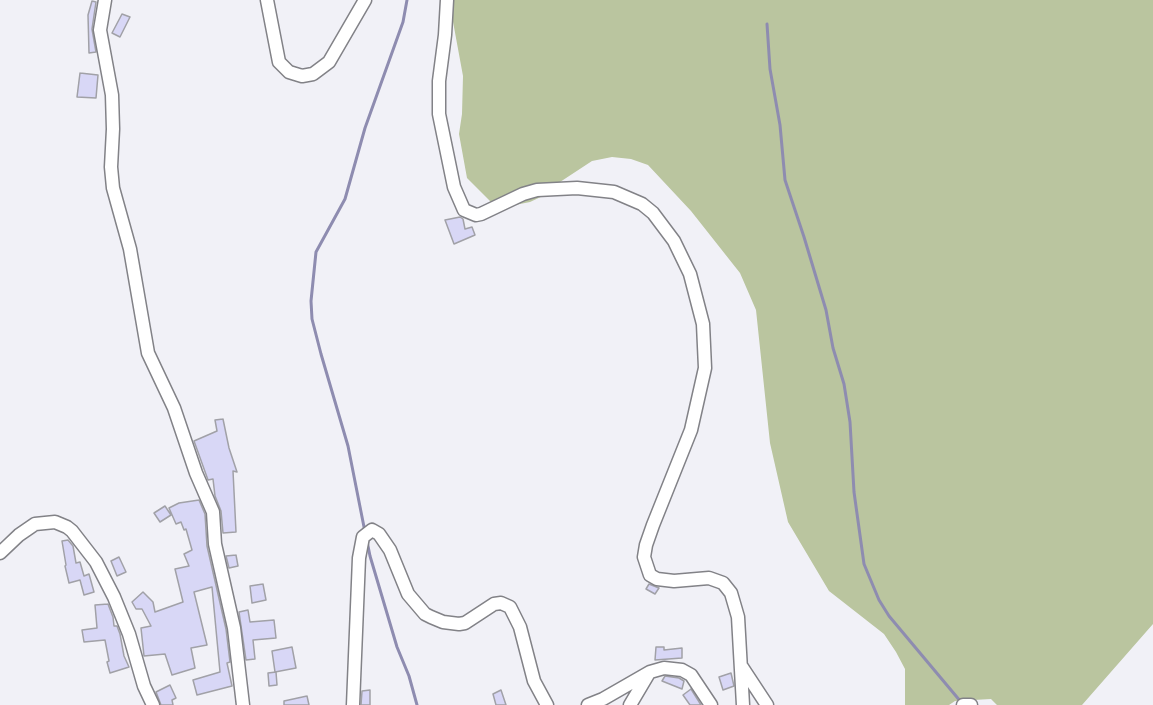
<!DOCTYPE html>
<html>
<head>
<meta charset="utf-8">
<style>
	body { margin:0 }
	canvas { display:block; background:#f1f1f7 }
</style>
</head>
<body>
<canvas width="1153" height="705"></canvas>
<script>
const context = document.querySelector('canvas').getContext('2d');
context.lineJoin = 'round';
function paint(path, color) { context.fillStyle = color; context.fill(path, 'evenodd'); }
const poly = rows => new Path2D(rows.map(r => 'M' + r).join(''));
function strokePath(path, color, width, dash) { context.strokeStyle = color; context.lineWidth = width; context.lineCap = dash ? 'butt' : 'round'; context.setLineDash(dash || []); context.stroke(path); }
const green = poly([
	[449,0,1153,0,1153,624,1082,705,997,705,991,699,955,701,949,705,905,705,905,669,896,652,884,634,829,591,788,522,770,443,756,310,740,273,691,211,648,165,631,159,612,157,592,161,560,182,545,195,530,202,510,206,492,203,467,178,459,134,462,114,463,76]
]);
const stream = poly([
	[767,24,770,69,780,125,785,180,804,237,826,310,833,348,844,384,850,422,854,492,864,564,879,600,889,616,961,702],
	[365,532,348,446,321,354,312,319,311,301,316,252,345,199,365,128,403,22,407,0],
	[367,541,370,556,397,647,409,676,417,705]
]);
const building = poly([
	[92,1,96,2,92,29,96,52,89,53,88,15,92,1],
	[122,14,130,17,120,37,112,33,122,14],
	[80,73,98,75,96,98,77,97,80,73],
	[460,217,463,219,465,229,472,227,475,235,454,244,445,220,460,217],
	[223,419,229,448,237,472,233,471,236,532,223,533,221,511,215,496,213,479,208,480,194,441,217,431,215,420,223,419],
	[199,500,205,514,207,546,226,629,230,662,227,663,232,686,197,695,193,680,220,672,212,587,194,592,207,645,191,648,195,668,172,675,165,654,144,656,141,628,151,626,142,609,136,609,132,602,143,592,153,602,155,612,183,602,175,569,189,566,184,554,192,550,186,529,184,530,181,522,176,524,169,508,179,503,199,500],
	[165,506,171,515,160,522,154,513,165,506],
	[68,540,73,546,76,563,80,562,84,576,89,574,94,592,84,595,80,580,69,583,65,566,66,565,62,541,68,540],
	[236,555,238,566,229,568,226,556,236,555],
	[119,557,126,572,117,576,111,561,119,557],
	[263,584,266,600,252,603,250,586,263,584],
	[649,584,659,588,655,594,646,589,649,584],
	[108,604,113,617,114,626,117,626,120,634,124,656,129,667,110,673,107,662,109,661,105,640,84,642,82,630,97,628,95,605,108,604],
	[248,610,250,622,274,620,276,638,253,640,255,659,246,660,239,612,248,610],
	[292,647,296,668,275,672,272,651,292,647],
	[656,647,664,647,664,650,682,648,682,658,655,660,656,647],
	[276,672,277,685,269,686,268,673,276,672],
	[731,673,734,686,723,690,719,677,731,673],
	[665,676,679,678,684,681,682,689,662,681,665,676],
	[170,685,176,698,172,700,173,705,161,705,156,692,170,685],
	[691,689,701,705,690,705,683,695,691,689],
	[370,690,370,705,361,705,362,691,370,690],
	[501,690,506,705,496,705,493,694,501,690],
	[307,696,309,705,284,705,284,701,307,696]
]);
const minor = poly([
	[105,0,100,30,112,95,113,129,111,167,113,188,130,249,148,353,174,408,196,473,213,512,215,544,234,628,243,705],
	[267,0,279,62,289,72,302,76,313,74,329,62,365,0],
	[447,0,445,35,439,81,439,114,454,187,464,210,476,215,481,214,523,194,537,190,577,188,614,192,642,204,653,213,674,241,690,274,703,324,705,368,691,430,653,525,646,545,644,557,650,575,657,579,674,581,709,578,723,583,731,593,738,617,743,705],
	[0,553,19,535,35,524,55,522,67,527,72,531,96,562,114,597,129,634,144,686,153,705],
	[742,667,767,705],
	[353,705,359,558,363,537,372,530,379,534,390,550,408,594,425,614,431,617,443,622,459,624,465,623,494,604,501,603,510,607,520,627,534,681,547,705],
	[588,705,603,699,650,672,664,668,682,670,691,675,711,705],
	[630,705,649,673],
	[963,705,971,705]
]);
paint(green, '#bac59f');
strokePath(stream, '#8e8cb0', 3);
paint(building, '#d8d7f6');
strokePath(building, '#a1a1a7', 1.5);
strokePath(minor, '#828287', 15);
strokePath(minor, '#fff', 12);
</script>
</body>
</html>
